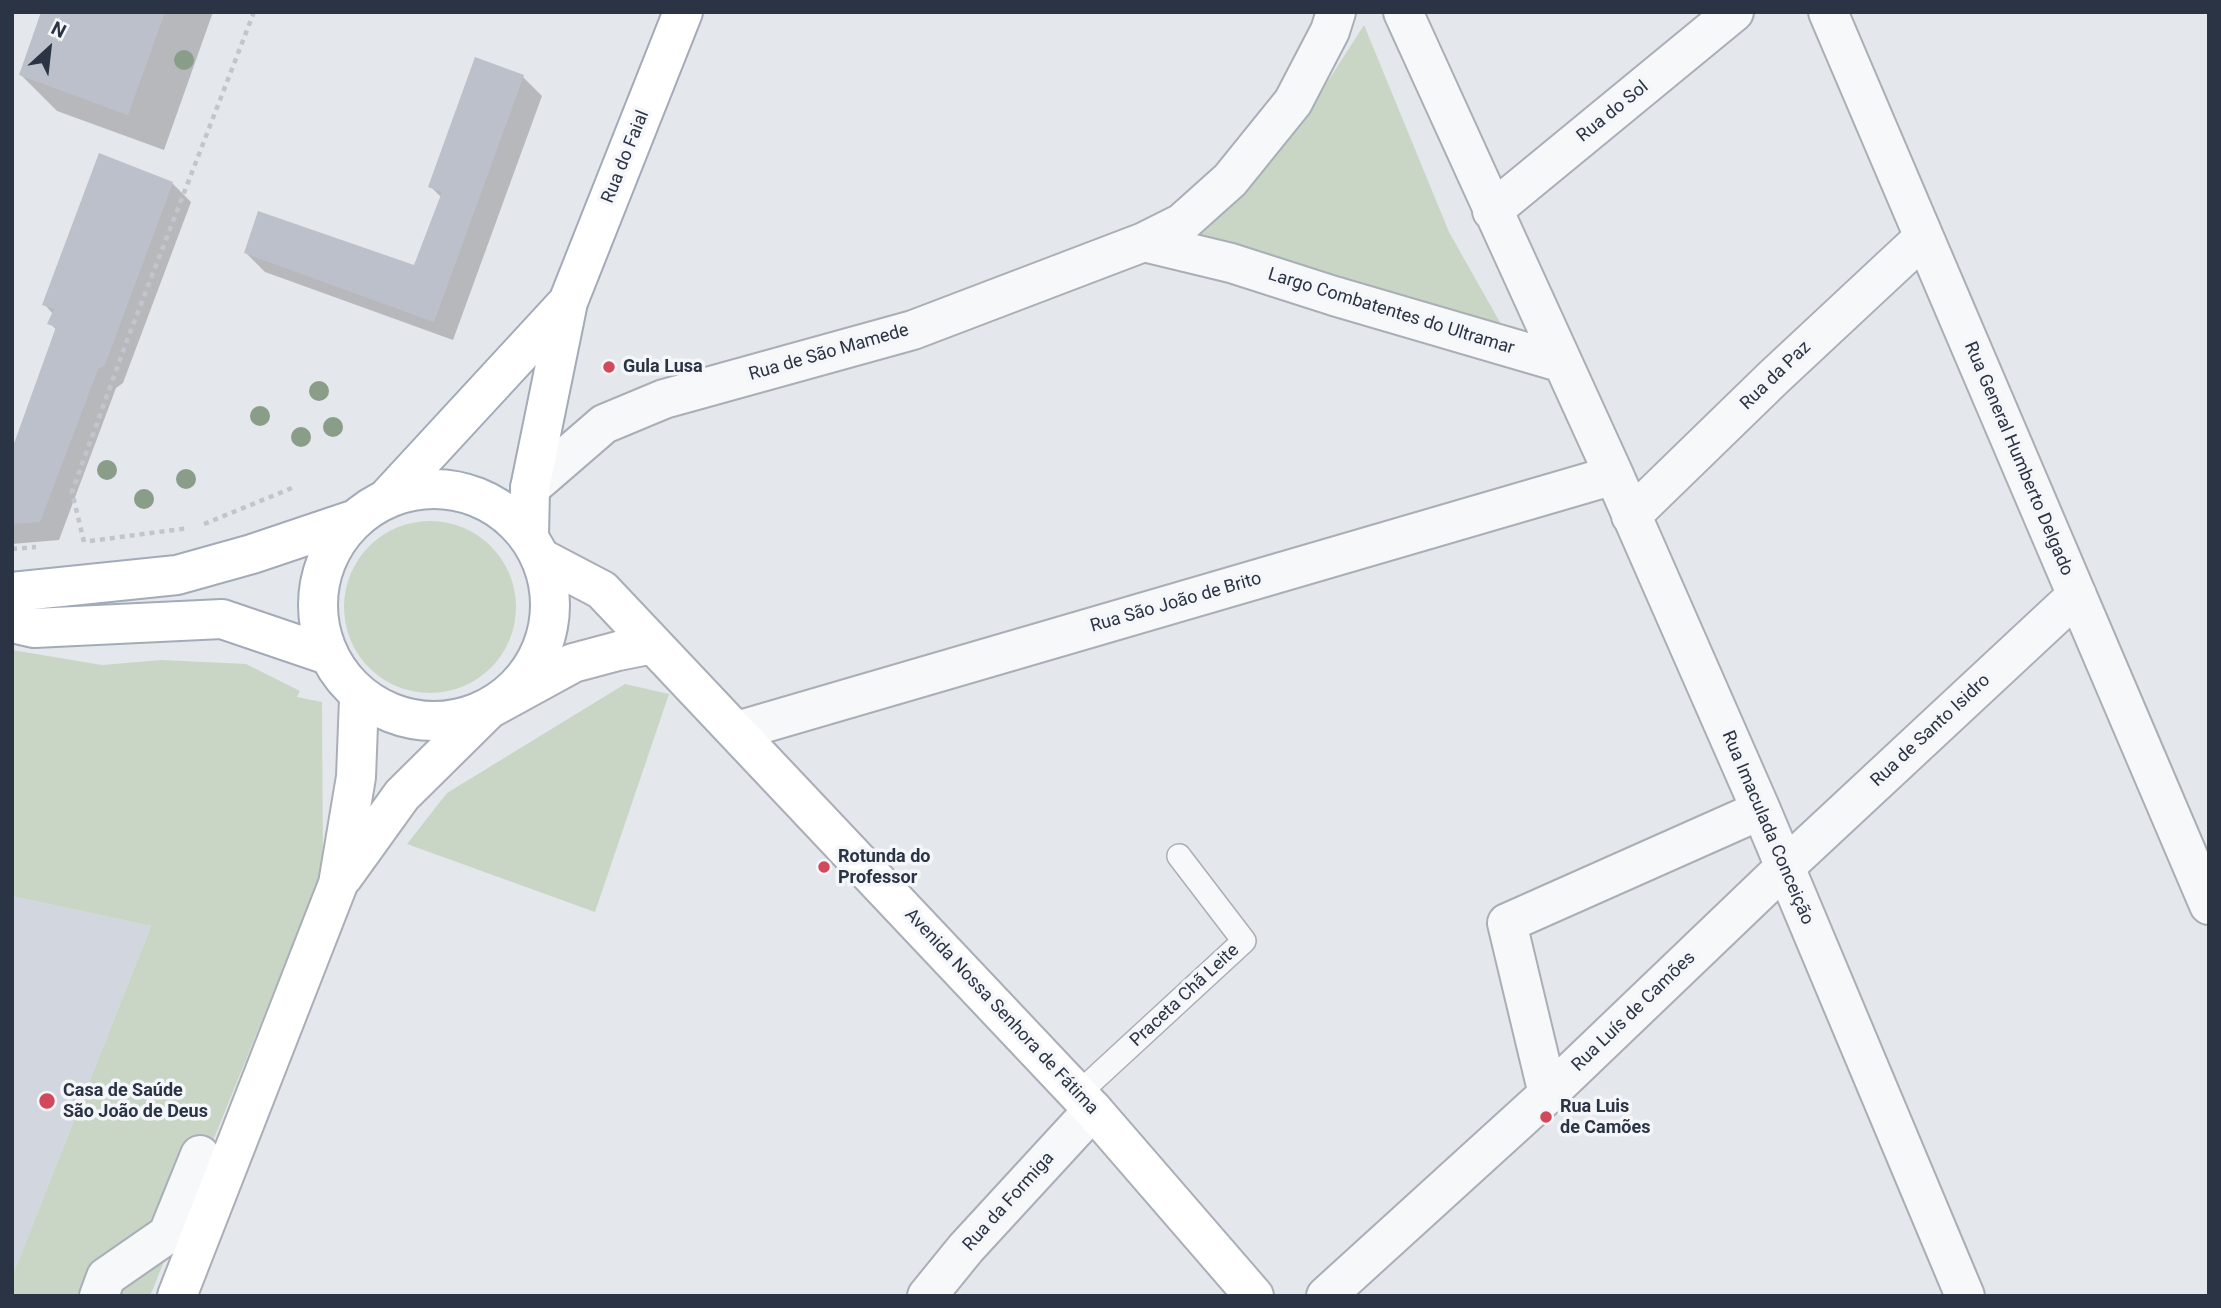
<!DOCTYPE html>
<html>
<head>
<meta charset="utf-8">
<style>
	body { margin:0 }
	#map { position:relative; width:2221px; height:1308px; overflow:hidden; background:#e4e7ec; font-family:Roboto,sans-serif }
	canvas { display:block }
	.frame { position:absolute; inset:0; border:14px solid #2b3445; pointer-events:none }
	.north { position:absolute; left:14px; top:14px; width:70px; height:70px; -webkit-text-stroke:5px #f4f6f9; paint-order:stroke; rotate:27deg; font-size:19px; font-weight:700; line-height:28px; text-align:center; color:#2b3445 }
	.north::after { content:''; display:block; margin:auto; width:24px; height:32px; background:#2b3445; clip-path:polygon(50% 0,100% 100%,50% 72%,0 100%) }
</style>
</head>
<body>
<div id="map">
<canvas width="2221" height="1308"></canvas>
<div class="frame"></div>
<div class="north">N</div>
</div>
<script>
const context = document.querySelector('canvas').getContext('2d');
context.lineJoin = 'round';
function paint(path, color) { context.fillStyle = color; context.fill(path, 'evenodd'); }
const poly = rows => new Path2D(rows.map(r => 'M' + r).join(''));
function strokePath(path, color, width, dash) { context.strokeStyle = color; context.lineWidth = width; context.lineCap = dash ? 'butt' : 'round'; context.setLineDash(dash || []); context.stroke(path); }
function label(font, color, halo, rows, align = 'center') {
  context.font = font + ' Roboto,sans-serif'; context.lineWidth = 7; context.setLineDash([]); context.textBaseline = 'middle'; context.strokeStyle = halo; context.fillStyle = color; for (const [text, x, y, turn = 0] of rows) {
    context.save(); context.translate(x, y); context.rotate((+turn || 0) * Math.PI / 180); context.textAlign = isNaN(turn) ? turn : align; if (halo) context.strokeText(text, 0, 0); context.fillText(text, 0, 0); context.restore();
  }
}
const built = poly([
	[12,896,151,926,12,1277]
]);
const green = poly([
	[1364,25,1449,232,1506,333,1192,236,1251,184,1301,123],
	'344 607a86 86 0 1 1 172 0a86 86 0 1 1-172 0Z',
	[12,650,102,665,161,660,246,664,300,691,297,697,322,702,323,870,150,1296,12,1296,12,1277,151,926,12,896],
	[625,684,669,694,595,912,407,844,447,793]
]);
const shadow = poly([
	[43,12,213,12,164,150,57,111,21,75],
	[476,60,523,77,542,96,453,340,265,272,246,253,415,267,442,198,430,186],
	[172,183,191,202,123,383,116,388,59,540,12,544,12,454,57,330,49,323,53,314,44,304]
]);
const building = poly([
	[41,12,165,12,128,115,19,75],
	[475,57,524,75,434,322,244,253,258,211,414,265,442,192,428,187],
	[99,153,173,182,105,365,98,369,40,522,12,524,12,449,56,327,47,324,54,309,42,305]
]);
const path = poly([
	[204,524,292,488],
	[90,541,189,528],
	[84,542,72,492,129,335,254,12],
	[12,549,36,547]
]);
const lane = poly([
	[1078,1094,1244,941,1179,856]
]);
const street = poly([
	[1403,12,1614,475,1761,810,1965,1296],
	[1828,12,2209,905],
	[1492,211,1734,12],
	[1144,242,1231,263,1334,296,1563,363],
	[530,488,604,424,664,399,913,330,1144,242,1182,223,1230,180,1293,102,1330,31,1336,12],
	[1631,516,1773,378,1923,238],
	[737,731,1614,475],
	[1548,1094,1507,923,1761,810],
	[99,1296,106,1277,168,1234,200,1155],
	[927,1296,966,1248,1093,1110],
	[1326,1296,1548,1094,1785,867,2077,595]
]);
const secondary = poly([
	[541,558,602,590,1093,1110,1254,1296],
	[343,877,402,795,489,709,573,663,618,651,653,644],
	[177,1296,338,884,356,777,359,699]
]);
const primary = poly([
	'318 605a116 116 0 1 1 232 0a116 116 0 1 1-232 0Z',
	[388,497,568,302],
	[529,537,530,488,568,302,683,12],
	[12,592,177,575,252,554,353,520],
	[12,623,34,628,222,619,328,655]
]);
const trees = [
	[184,60],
	[319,391],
	[260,416],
	[333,427],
	[301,437],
	[107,470],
	[186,479],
	[144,499]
];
const markers = [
	[609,367,7,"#d1495b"],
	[824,867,7,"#d1495b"],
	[47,1101,9,"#d1495b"],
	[1546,1117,7,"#d1495b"]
];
const streetNames = [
	["Rua do Sol",1613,112,-39],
	["Rua do Faial",626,157,-68],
	["Largo Combatentes do Ultramar",1391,312,17],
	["Rua de São Mamede",829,353,-16],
	["Rua da Paz",1776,376,-44],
	["Rua General Humberto Delgado",2018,459,67],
	["Rua São João de Brito",1176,603,-16],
	["Rua de Santo Isidro",1931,731,-43],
	["Rua Imaculada Conceição",1767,828,67],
	["Praceta Chã Leite",1185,996,-43],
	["Avenida Nossa Senhora de Fátima",1001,1012,47],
	["Rua Luís de Camões",1634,1012,-44],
	["Rua da Formiga",1009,1202,-48]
];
const poiNames = [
	["Gula Lusa",623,367],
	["Rotunda do",838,857],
	["Professor",838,878],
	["Casa de Saúde",63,1091],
	["São João de Deus",63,1112],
	["Rua Luis",1560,1107],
	["de Camões",1560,1128]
];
paint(built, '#d2d6de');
paint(green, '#c9d6c5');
paint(shadow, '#0003');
paint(building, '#bbc0ca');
strokePath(lane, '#a9aeb7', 26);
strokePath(street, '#a9aeb7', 42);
strokePath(secondary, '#a9aeb7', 42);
strokePath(primary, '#a3abb8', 42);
strokePath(path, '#c2c5cb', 4.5, [5, 5]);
strokePath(lane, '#f7f8fa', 23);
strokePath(street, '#f7f8fa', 38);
strokePath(secondary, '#fff', 38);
strokePath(primary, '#fff', 38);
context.fillStyle = '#899d89';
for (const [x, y] of trees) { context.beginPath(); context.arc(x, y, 10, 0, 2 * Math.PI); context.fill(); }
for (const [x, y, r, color] of markers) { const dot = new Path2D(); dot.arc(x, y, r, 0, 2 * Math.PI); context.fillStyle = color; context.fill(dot); strokePath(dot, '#f4f6f9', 2.5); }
label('18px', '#2b3445', '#f4f6f9', streetNames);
label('bold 18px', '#2b3445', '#f4f6f9', poiNames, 'left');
</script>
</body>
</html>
